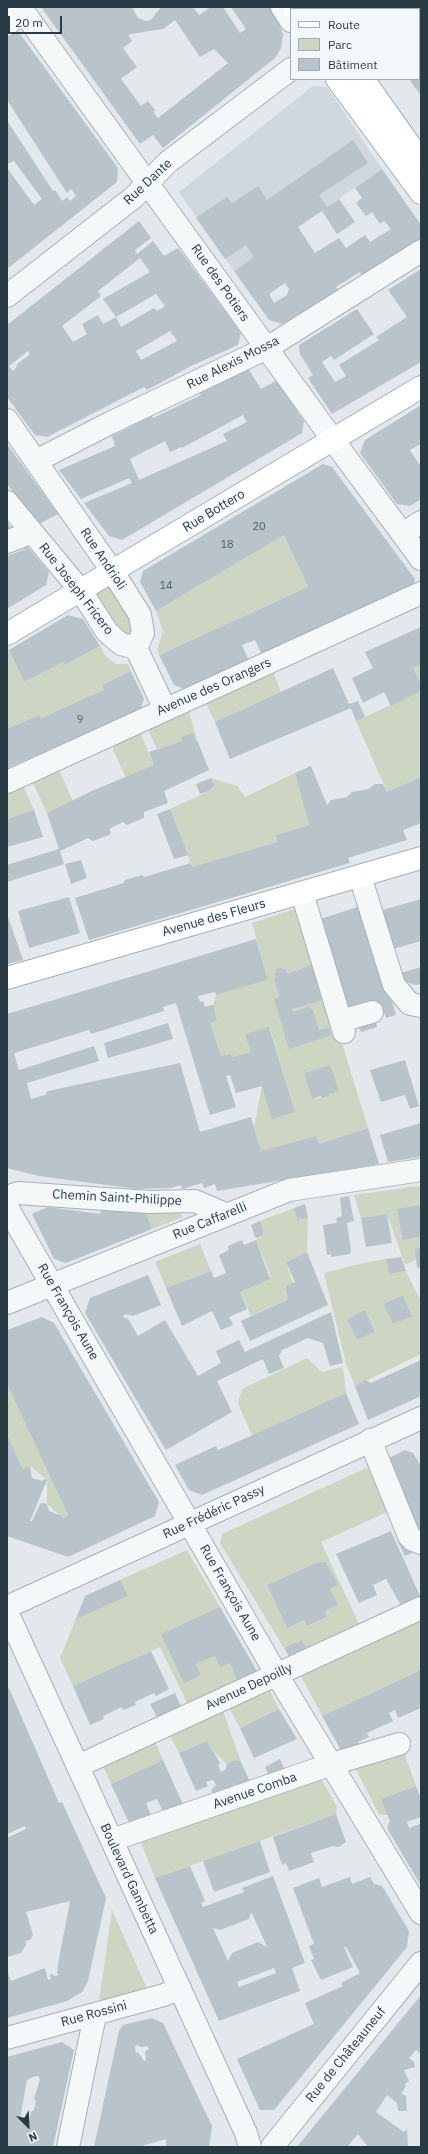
<!DOCTYPE html>
<html>
<head>
<meta charset="utf-8">
<style>
	body { margin:0 }
	#map { position:relative; width:428px; height:2154px; overflow:hidden; background:#e2e8ec; font-family:"IBM Plex Sans",sans-serif }
	canvas { display:block }
	.frame { position:absolute; inset:0; border:8px solid #283b45; pointer-events:none }
	.legend { position:absolute; left:290px; top:8px; width:130px; height:72px; box-sizing:border-box; background:#f2f7f9; border:1px solid #a1acb1; margin:0; padding:5px 7px; list-style:none; font-size:12px; color:#283b45 }
	.legend li { display:flex; align-items:center; gap:8px; height:20px }
	.legend b { width:20px; border:1px solid #a1acb1 }
	.north { position:absolute; left:8px; top:2106px; width:40px; height:40px; -webkit-text-stroke:3px #f2f7f9; paint-order:stroke; rotate:156deg; font-size:11px; font-weight:700; line-height:16px; text-align:center; color:#283b45 }
	.north::after { content:''; display:block; margin:auto; width:14px; height:18px; background:#283b45; clip-path:polygon(50% 0,100% 100%,50% 72%,0 100%) }
	.scale { position:absolute; left:8px; top:16px; width:54px; height:18px; box-sizing:border-box; border:2px solid #283b45; border-top:0; padding-left:5px; font-size:12px; line-height:14px; white-space:nowrap; color:#283b45; -webkit-text-stroke:3px #f2f7f9; paint-order:stroke }
</style>
</head>
<body>
<div id="map">
<canvas width="428" height="2154"></canvas>
<div class="frame"></div>
<ul class="legend">
<li><b style="height:5px;background:#fff"></b>Route</li>
<li><b style="height:11px;background:#cdd6c2"></b>Parc</li>
<li><b style="height:11px;background:#b8c3ca"></b>Bâtiment</li>
</ul>
<div class="north">N</div>
<div class="scale">20 m</div>
</div>
<script>
const context = document.querySelector('canvas').getContext('2d');
context.lineJoin = 'round';
function paint(path, color) { context.fillStyle = color; context.fill(path, 'evenodd'); }
const poly = rows => new Path2D(rows.map(r => 'M' + r).join(''));
function strokePath(path, color, width, dash) { context.strokeStyle = color; context.lineWidth = width; context.lineCap = dash ? 'butt' : 'round'; context.setLineDash(dash || []); context.stroke(path); }
function label(font, color, halo, rows, align = 'center') {
  context.font = font + ' "IBM Plex Sans",sans-serif'; context.lineWidth = 3; context.setLineDash([]); context.textBaseline = 'middle'; context.strokeStyle = halo; context.fillStyle = color; for (const [text, x, y, turn = 0] of rows) {
    context.save(); context.translate(x, y); context.rotate((+turn || 0) * Math.PI / 180); context.textAlign = isNaN(turn) ? turn : align; if (halo) context.strokeText(text, 0, 0); context.fillText(text, 0, 0); context.restore();
  }
}
const built = poly([
	[313,86,327,87,382,169,234,271,179,192]
]);
const green = poly([
	[284,535,308,587,159,655,157,650,163,631,156,611],
	[112,577,139,633,122,641,87,593],
	[100,646,106,657,116,664,128,664,131,671,102,685,104,690,41,718,39,715,7,729,7,651,9,650,24,682,63,662,65,665],
	[421,665,421,684,413,668],
	[272,670,281,692,215,722,205,701],
	[421,691,421,777,387,792,356,721],
	[188,709,198,742,196,742,192,734,181,737,182,741,157,749,148,729],
	[140,732,154,765,126,778,113,750,114,744],
	[59,770,73,801,47,813,32,781],
	[295,773,309,825,276,835,277,842,192,867,170,809,209,791,215,785,211,778,237,786,245,797],
	[23,785,34,810,7,819,7,792],
	[301,907,336,1022,329,1027,287,1040,332,1035,341,1040,368,1128,319,1144,316,1136,261,1151,254,1127,262,1086,295,1112,270,1028,251,1052,232,1057,221,1056,210,1023,217,1020,213,1005,216,995,268,980,252,923],
	[330,1065,338,1091,329,1094,330,1096,312,1099,304,1073],
	[419,1186,421,1189,421,1247,415,1249,417,1259,405,1265,387,1214,361,1218,354,1195],
	[144,1208,180,1210,183,1217,152,1229],
	[294,1208,297,1220,308,1218,307,1252,286,1262,293,1283,287,1285,285,1288,285,1292,289,1298,251,1316,240,1292,271,1277,256,1240,264,1235,260,1221],
	[200,1244,211,1271,166,1288,155,1262],
	[386,1259,389,1274,406,1271,421,1301,421,1354,355,1386,346,1364,324,1273,359,1264],
	[403,1295,412,1315,393,1324,383,1304],
	[365,1311,375,1332,357,1340,347,1320],
	[307,1358,322,1372,343,1367,346,1393,252,1436,238,1403,242,1389],
	[7,1384,68,1515,63,1518,47,1504,47,1480,30,1466,23,1469,7,1435],
	[375,1464,394,1509,321,1542,359,1624,306,1648,302,1640,284,1648,220,1543,222,1534],
	[326,1562,337,1585,330,1589,337,1605,325,1611,327,1617,308,1626,304,1620,287,1628,267,1585,319,1563],
	[187,1550,220,1607,162,1634,201,1675,196,1664,215,1656,230,1663,237,1680,187,1703,160,1647,73,1686,60,1658,76,1619,128,1596,120,1580],
	[421,1621,421,1670,322,1716,301,1676],
	[269,1689,279,1709,240,1728,229,1708],
	[223,1711,241,1762,227,1764,215,1753,207,1741,179,1753,170,1735],
	[155,1742,163,1760,111,1784,103,1766],
	[403,1750,416,1786,381,1799,388,1815,379,1814,353,1764],
	[321,1779,337,1807,336,1814,155,1878,140,1840],
	[112,1910,148,1991,99,2002]
]);
const building = poly([
	[41,7,132,7,138,18,145,21,151,20,161,7,193,7,199,15,211,7,223,7,240,33,246,29,231,7,271,7,277,17,283,35,281,48,275,58,163,148,153,135,140,144],
	[175,20,200,57,214,49,228,63,158,118,153,112,155,110,148,101,141,106,121,79,137,67,123,48,132,41,128,35,131,34,163,29],
	[335,7,421,7,421,96,409,79,419,79,419,9,337,9],
	[9,32,20,34,118,168,117,182,7,269,7,168,34,205,42,199,14,161,7,164,7,123,8,122,53,191,55,190,62,201,67,197,70,201,76,196,71,189,67,193,7,100,7,35],
	[353,140,368,163,319,195,327,207,339,199,355,222,337,234,322,211,298,227,315,253,339,238,346,248,365,235,370,242,391,229,384,221,380,224,372,212,366,216,356,203,362,198,355,188,382,169,421,225,421,239,362,275,360,272,336,287,338,290,282,324,269,320,234,271,254,257,246,245,225,259,196,218,227,197,232,203,258,186,267,200],
	[285,283,289,289,287,295,274,303,269,294],
	[139,221,151,238,135,250,137,254,153,241,164,256,178,248,241,333,238,345,193,365,147,390,144,387,47,437,35,435,7,397,7,325],
	[140,258,150,272,103,299,116,317,156,294,165,306,157,311,154,308,121,327,116,317,103,324,98,315,82,324,87,334,73,342,62,326,101,296,98,291],
	[170,331,177,341,141,360,136,351],
	[28,351,30,354,17,364,16,368,13,371,9,366],
	[421,269,421,362,332,414,308,378,313,375,300,354,299,345,357,309,374,334,334,360,331,356,322,362,335,382,346,376,339,365,379,340,376,337,407,317,388,290],
	[247,367,261,389,276,381,304,421,302,433,122,540,109,536,84,503,132,483,129,478,81,499,59,470,115,446,112,436,152,416,153,418,201,395,199,392],
	[243,415,247,422,223,434,227,441,139,480,130,459,165,441,170,452,181,447,182,448],
	[421,405,421,444,410,450,419,464,421,463,421,499,410,506,397,504,360,453,365,440],
	[7,444,58,514,39,524,7,484],
	[323,464,332,467,415,579,413,586,262,655,255,640,242,645,249,661,187,690,174,685,159,655,308,587,284,535,156,611,140,582,143,571],
	[7,523,16,533,7,537],
	[27,546,49,572,46,585,7,609,7,556,23,550],
	[68,615,83,619,100,646,65,665,63,662,24,682,9,650],
	[421,627,421,665,413,668,421,684,421,691,391,706,384,692,363,703,352,678,373,668,365,652],
	[333,668,349,704,358,701,365,717,356,721,351,708,230,759,215,722],
	[131,671,144,699,140,711,56,750,55,747,7,768,7,729,39,715,41,718,104,690,102,685],
	[193,733,196,742,198,742,209,770,164,791,168,803,144,812,144,818,127,825,123,822,109,829,111,832,109,835,93,841,88,838,60,851,64,864,7,882,7,865,59,849,47,813,92,791,154,765,149,752,182,741,181,737],
	[311,766,327,805,331,800,347,797,352,792,369,789,375,784,383,784,387,792,421,777,421,823,403,830,407,840,348,858,350,863,89,940,75,898,124,883,125,880,142,875,144,877,191,863,192,867,277,842,276,835,309,825,295,773],
	[211,778,215,785,209,791,200,794,196,784],
	[170,809,188,855,174,859,157,814],
	[34,810,43,837,7,847,7,819],
	[81,860,87,878,71,884,65,864],
	[69,897,80,933,29,948,18,911],
	[421,899,421,941,390,950,379,911],
	[364,905,396,1015,386,1018,382,1006,350,1014,320,919],
	[7,914,23,960,7,964],
	[256,939,268,980,216,995,215,992,198,996,200,1002,203,1001,205,1007,213,1005,217,1021,210,1023,221,1056,230,1054,232,1057,251,1052,245,1034,269,1027,295,1112,272,1119,262,1086,236,1093,230,1075,226,1076,236,1107,210,1115,176,1003,163,1007,164,1011,91,1034,89,1030,14,1053,19,1070,94,1046,99,1061,27,1083,31,1099,45,1095,48,1091,180,1063,200,1132,251,1117,261,1151,316,1136,319,1144,368,1128,379,1164,217,1191,215,1184,204,1188,202,1183,182,1189,181,1185,171,1188,136,1189,39,1176,7,1168,7,1014],
	[311,965,324,1000,292,1009,293,1012,308,1007,313,1010,319,1030,329,1027,332,1035,289,1049,274,999,280,997,274,979,276,978,275,974,277,969,282,968,286,970,288,974],
	[421,967,421,984,415,985,404,981,398,974],
	[374,1017,377,1027,361,1032,357,1022],
	[168,1023,173,1039,108,1058,104,1043],
	[405,1060,419,1106,410,1109,405,1095,381,1102,370,1070],
	[330,1065,339,1091,329,1094,330,1096,322,1098,321,1096,312,1099,304,1073],
	[421,1123,421,1157,388,1162,380,1135],
	[349,1196,354,1221,347,1223,351,1250,350,1254,331,1257,331,1254,327,1255,323,1225,337,1223,336,1218,342,1216,340,1198],
	[305,1204,308,1218,297,1220,294,1208],
	[421,1205,421,1236,403,1240,397,1209],
	[48,1207,100,1214,101,1209,144,1208,152,1229,66,1263,54,1259,32,1214],
	[387,1214,392,1243,366,1247,361,1218],
	[260,1221,264,1235,257,1238,255,1237,251,1225],
	[242,1240,244,1245,256,1240,270,1279,240,1292,247,1309,229,1317,233,1325,221,1330,212,1311,182,1326,166,1288,211,1271,214,1278,226,1273,219,1255,229,1250,228,1246],
	[421,1247,421,1267,417,1268,415,1249],
	[307,1252,328,1305,250,1341,241,1321,288,1299,285,1288,287,1285,295,1282,286,1262],
	[401,1257,406,1271,389,1274,386,1259],
	[148,1275,161,1305,133,1316,125,1314,123,1317,128,1319,138,1336,165,1320,198,1376,221,1363,216,1351,239,1340,245,1352,331,1312,343,1363,330,1366,323,1343,308,1338,282,1350,279,1356,284,1368,269,1374,263,1359,217,1381,232,1412,166,1450,85,1313,90,1298],
	[403,1295,412,1316,393,1324,383,1304],
	[365,1310,375,1332,357,1340,347,1320],
	[42,1317,54,1323,159,1502,155,1516,68,1557,7,1536,7,1435,23,1469,30,1466,32,1478,42,1481,44,1479,47,1480,30,1521,32,1521,40,1504,42,1503,47,1504,49,1511,62,1516,63,1518,68,1515,7,1384,7,1330],
	[421,1360,421,1396,368,1420,355,1386,366,1380,371,1383],
	[346,1393,359,1424,202,1495,189,1490,175,1465,216,1446,218,1450,244,1439],
	[405,1450,413,1453,421,1466,421,1540,402,1489,396,1491,385,1460],
	[391,1531,420,1596,401,1605,386,1579,373,1585,377,1595,359,1603,336,1554],
	[406,1539,412,1553,405,1556,398,1542],
	[319,1562,326,1562,338,1585,330,1589,338,1605,325,1611,327,1617,307,1626,304,1620,287,1628,267,1585],
	[120,1580,128,1596,76,1619,85,1596],
	[220,1607,257,1671,237,1680,230,1663,220,1667,215,1656,196,1664,201,1675,184,1683,161,1634],
	[302,1640,306,1648,289,1656,284,1648],
	[151,1651,169,1689,156,1696,154,1693,135,1702,136,1705,123,1710,122,1707,103,1716,104,1719,90,1725,73,1686],
	[421,1670,421,1708,398,1718,395,1710,389,1713,393,1721,367,1733,369,1737,358,1742,361,1749,343,1754,322,1716],
	[7,1687,9,1688,59,1803,62,1802,106,1898,88,1981,82,1992,67,2001,7,2018,7,1971,11,1981,45,1968,48,1980,51,1979,50,1974,53,1974,54,1976,59,1975,57,1973,58,1964,70,1901,26,1912,33,1935,30,1940,25,1941,26,1945,21,1953,7,1957,7,1838,26,1829,25,1826,7,1834],
	[175,1693,181,1706,157,1717,150,1704],
	[279,1709,297,1739,254,1758,240,1728],
	[207,1741,220,1763,218,1765,221,1772,226,1769,227,1764,236,1760,241,1762,252,1786,214,1795,211,1790,216,1785,213,1780,206,1782,208,1786,196,1791,179,1753],
	[280,1759,285,1770,270,1778,265,1767],
	[163,1760,185,1809,165,1816,157,1799,146,1803,153,1820,131,1827,111,1784],
	[416,1786,421,1799,421,1817,407,1822,409,1828,420,1824,421,1826,421,1886,387,1828,390,1821,381,1799],
	[336,1814,346,1842,339,1847,333,1846,311,1853,314,1862,289,1871,286,1863,282,1865,273,1837],
	[260,1841,270,1872,214,1892,203,1861],
	[190,1866,205,1901,201,1903,203,1907,244,1892,242,1888,273,1876,305,1963,292,1968,300,1991,219,2021,155,1878],
	[252,1913,267,1947,258,1942,232,1953,228,1961,213,1928,220,1930,249,1919,250,1915],
	[274,1968,276,1973,239,1987,237,1982],
	[350,1877,352,1884,370,1877,374,1884,382,1886,409,1931,407,1947,274,2110,260,2110,237,2059,314,2024,305,2003,343,1986,341,1983,360,1973,346,1947,344,1947,353,1967,321,1980,311,1960,314,1959,309,1946,314,1944,293,1888,319,1878,322,1887],
	[421,1995,421,2054,416,2050,409,2058,414,2062,415,2067,404,2070,409,2081,405,2084,405,2088,401,2093,406,2096,407,2111,398,2111,397,2103,387,2095,376,2112,404,2132,407,2129,408,2146,368,2147,358,2134,347,2147,297,2147],
	[152,2018,163,2023,212,2126,209,2147,166,2147,166,2139,138,2147,94,2147,119,2031,123,2025],
	[137,2045,141,2047,147,2046,149,2049,145,2051,146,2060,144,2061,138,2052,136,2053,135,2046],
	[62,2042,74,2050,53,2147,7,2147,7,2057],
	[35,2076,38,2076,40,2079,34,2099,36,2101,34,2110,31,2112,29,2120,20,2119,27,2080]
]);
const minor = poly([
	[20,7,333,440,421,559],
	[282,7,291,21],
	[7,25,22,11],
	[7,296,134,197,168,162,291,69],
	[7,420,113,572,140,615,143,633,136,648,165,709],
	[36,461,110,423,267,348,421,251],
	[7,502,81,591,107,632,121,644,136,648],
	[403,534,421,522],
	[7,542,32,532],
	[7,782,421,593],
	[360,876,394,985,410,1004,421,1006],
	[302,893,344,1032],
	[341,1021,372,1012],
	[7,1197,18,1193,149,1202,195,1201,225,1214],
	[7,1207,277,1675,421,1913],
	[7,1303,289,1190,421,1170],
	[370,1440,409,1536,413,1540,421,1543],
	[7,1607,421,1418],
	[7,1612,246,2133,250,2147],
	[78,1766,421,1608],
	[112,1840,332,1764,399,1744],
	[7,2038,164,1995,180,1988],
	[68,2147,95,2015],
	[272,2147,421,1963]
]);
const major = poly([
	[294,7,295,9],
	[311,7,312,9],
	[337,79,421,193],
	[363,79,421,161],
	[7,634,421,387],
	[7,978,421,858]
]);
const numberNames = [
	["20",259,527],
	["18",227,545],
	["14",166,586],
	["9",80,720]
];
const streetNames = [
	["Rue Dante",148,182,-43],
	["Rue des Potiers",220,283,55],
	["Rue Alexis Mossa",233,363,-27],
	["Rue Bottero",214,511,-31],
	["Rue Andrioli",103,559,56],
	["Rue Joseph Fricero",76,589,52],
	["Avenue des Orangers",214,687,-24],
	["Avenue des Fleurs",214,918,-16],
	["Chemin Saint-Philippe",117,1198,3],
	["Rue Caffarelli",210,1221,-22],
	["Rue François Aune",68,1312,60],
	["Rue Frédéric Passy",214,1512,-25],
	["Rue François Aune",230,1593,60],
	["Avenue Depoilly",249,1687,-25],
	["Avenue Comba",255,1791,-19],
	["Boulevard Gambetta",129,1879,65],
	["Rue Rossini",94,2014,-15],
	["Rue de Châteauneuf",346,2055,-51]
];
paint(built, '#d0d8de');
paint(green, '#cdd6c2');
paint(building, '#b8c3ca');
strokePath(minor, '#a6b1b7', 24);
strokePath(major, '#a0b1b9', 24);
strokePath(minor, '#f5f8f9', 22);
strokePath(major, '#fff', 22);
label('11px', '#4c5d66', null, numberNames);
label('13px', '#283b45', '#f2f7f9', streetNames);
</script>
</body>
</html>
